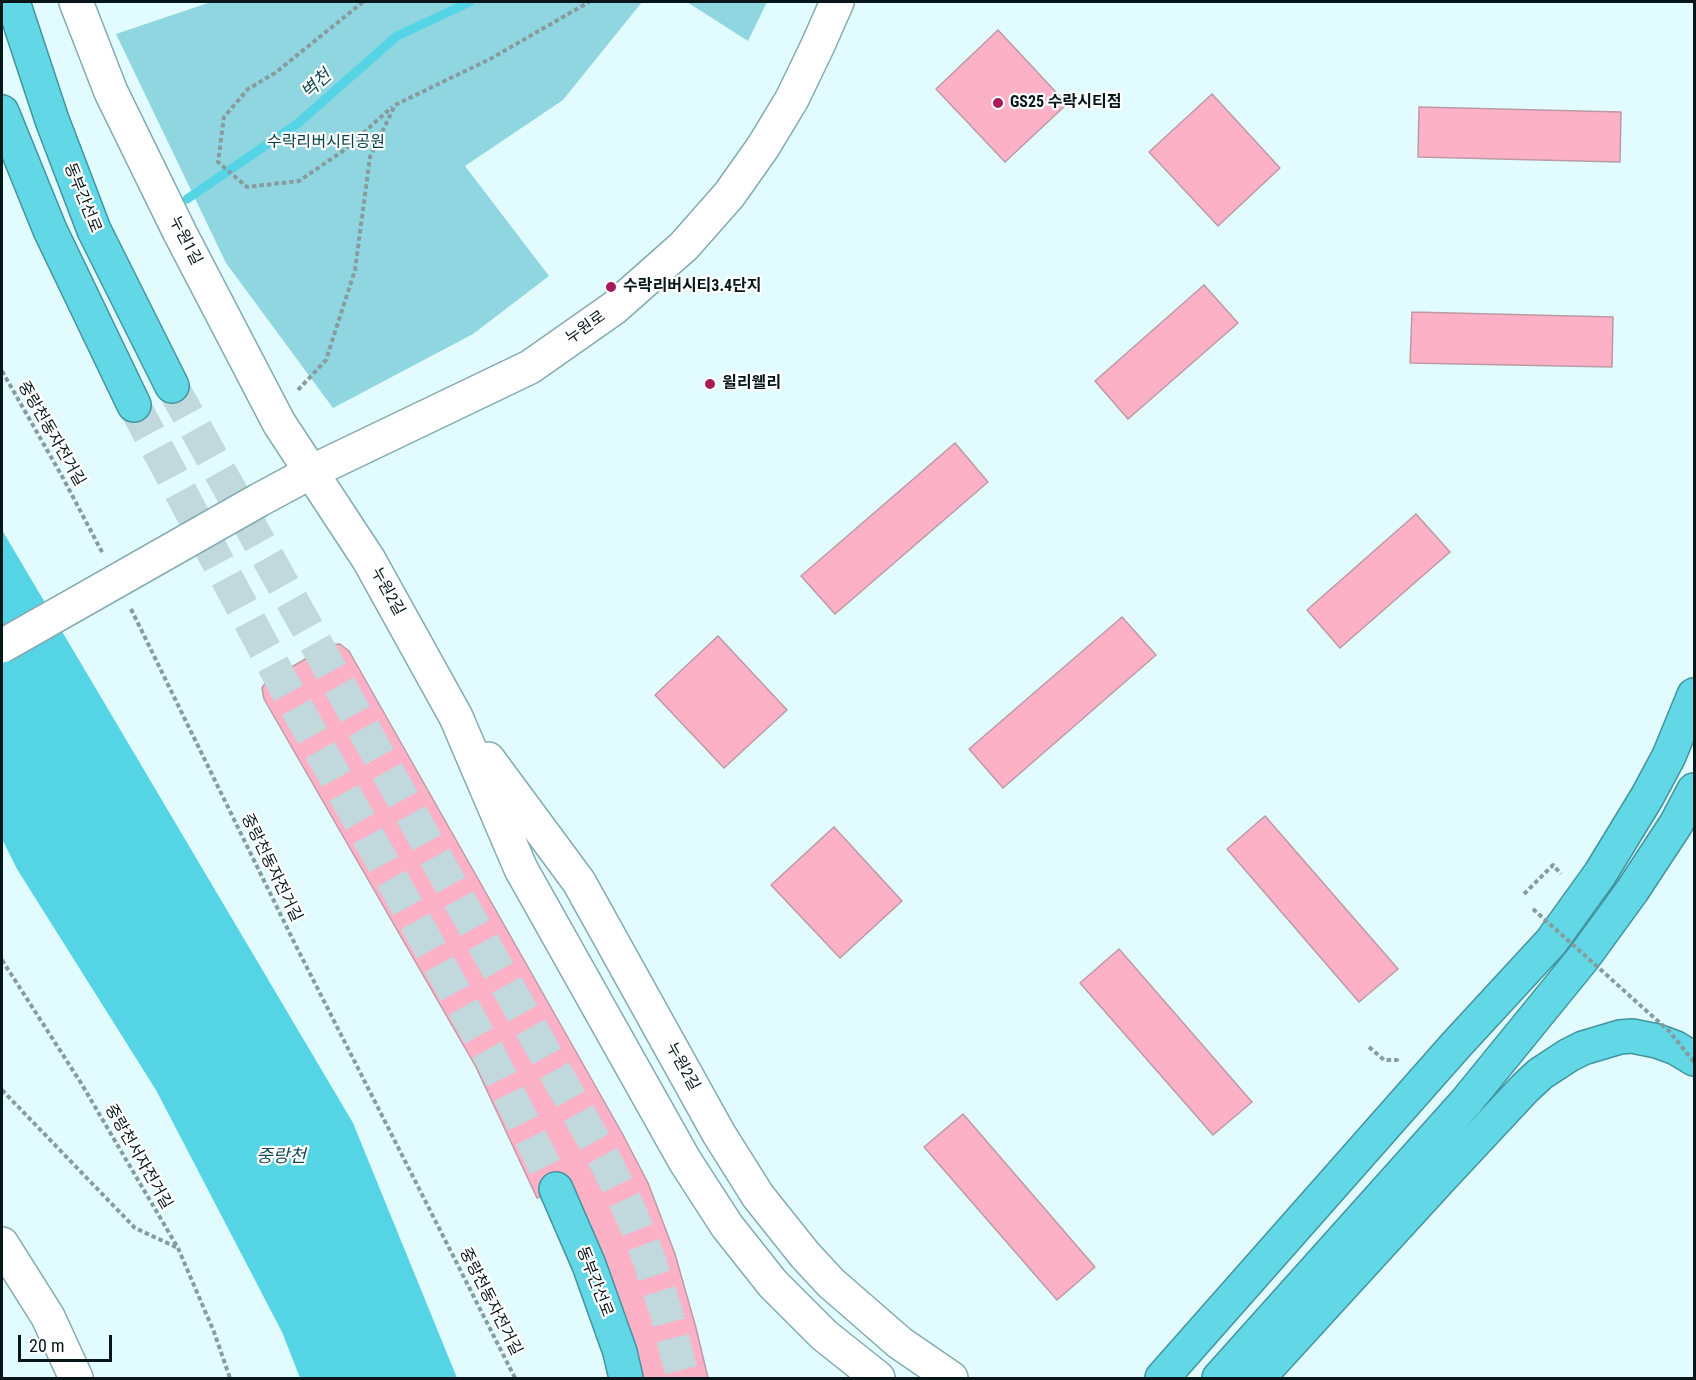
<!DOCTYPE html>
<html>
<head>
<meta charset="utf-8">
<style>
	body { margin:0 }
	#map { position:relative; width:1696px; height:1380px; overflow:hidden; background:#e2fbfe; font-family:"Roboto Condensed",sans-serif }
	canvas { display:block }
	.frame { position:absolute; inset:0; border:3px solid #071719; pointer-events:none }
	.scale { position:absolute; left:18px; top:1335px; width:94px; height:27px; box-sizing:border-box; border:3px solid #071719; border-top:0; padding-left:8px; font-size:18px; line-height:21px; white-space:nowrap; color:#071719; -webkit-text-stroke:4px #fff; paint-order:stroke }
</style>
</head>
<body>
<div id="map">
<canvas width="1696" height="1380"></canvas>
<div class="frame"></div>
<div class="scale">20 m</div>
</div>
<script>
const context = document.querySelector('canvas').getContext('2d');
context.lineJoin = 'round';
function paint(path, color) { context.fillStyle = color; context.fill(path, 'evenodd'); }
const poly = rows => new Path2D(rows.map(r => 'M' + r).join(''));
function strokePath(path, color, width, dash) { context.strokeStyle = color; context.lineWidth = width; context.lineCap = dash ? 'butt' : 'round'; context.setLineDash(dash || []); context.stroke(path); }
function label(font, color, halo, rows, align = 'center') {
  context.font = font + ' "Roboto Condensed","Noto Sans KR",sans-serif'; context.lineWidth = 4.5; context.setLineDash([]); context.textBaseline = 'middle'; context.strokeStyle = halo; context.fillStyle = color; for (const [text, x, y, turn = 0] of rows) {
    context.save(); context.translate(x, y); context.rotate((+turn || 0) * Math.PI / 180); context.textAlign = isNaN(turn) ? turn : align; if (halo) context.strokeText(text, 0, 0); context.fillText(text, 0, 0); context.restore();
  }
}
const green = poly([
	[211,2,642,2,563,100,465,166,549,276,473,334,333,408,226,263,116,34],
	[687,2,767,2,748,41]
]);
const water = poly([
	[2,530,353,1123,457,1378,300,1378,282,1332,156,1090,17,869,2,839]
]);
const stream = poly([
	[187,199,297,124,397,36,470,2]
]);
const building = poly([
	[998,30,1067,104,1005,162,936,89,998,30],
	[1212,94,1280,168,1218,226,1149,152,1212,94],
	[1419,107,1621,112,1620,162,1418,157,1419,107],
	[1204,285,1238,323,1128,419,1095,381,1204,285],
	[1412,312,1613,317,1612,367,1410,363,1412,312],
	[955,443,988,482,835,614,801,576,955,443],
	[1416,514,1450,552,1340,648,1307,610,1416,514],
	[1122,617,1156,655,1003,788,969,749,1122,617],
	[718,636,787,710,724,768,655,695,718,636],
	[340,644,349,651,622,1133,648,1183,675,1254,696,1328,708,1378,639,1378,564,1185,537,1198,476,1067,264,699,262,688,266,682,319,651,330,645,340,644],
	[1265,816,1398,969,1359,1002,1227,849,1265,816],
	[834,827,902,901,840,958,771,885,834,827],
	[1119,949,1252,1102,1213,1135,1080,983,1119,949],
	[963,1114,1095,1267,1057,1300,924,1147,963,1114]
]);
const highwayTunnel = poly([
	[172,386,608,1166,632,1216,650,1262,666,1312,683,1378],
	[134,405,278,674,489,1054,556,1189]
]);
const path = poly([
	[363,2,275,73,248,89,224,117,218,162,247,187,299,181,343,151,392,107],
	[2,371,63,478,103,554],
	[298,390,326,360,355,270,370,157,395,105,490,59,589,2],
	[131,609,293,940,515,1378],
	[1524,894,1553,865,1561,874],
	[2,960,81,1083,178,1248,214,1332,230,1378],
	[1369,1047,1384,1060,1397,1060,1399,1057],
	[2,1090,135,1228,178,1248]
]);
const minor = poly([
	[76,2,111,92,180,233,279,423,369,560,456,717,521,869,685,1161,727,1226,773,1284,824,1335,878,1378],
	[259,500,311,472,530,367,614,308,684,246,729,195,763,147,792,99,818,45,837,2],
	[488,759,579,882,719,1134,758,1196,805,1255,831,1283,900,1343,951,1378],
	[2,1244,48,1317,76,1378]
]);
const highway = poly([
	[13,2,52,120,94,230,172,386],
	[2,112,50,230,134,405],
	[556,1189,589,1265,620,1352,626,1378],
	[1162,1378,1456,1045,1551,942,1600,874,1647,797,1669,756,1694,695],
	[1219,1378,1466,1102,1584,957,1632,891,1676,824,1694,790],
	[1258,1378,1439,1180,1525,1088,1540,1074,1569,1055,1583,1048,1620,1037,1632,1036,1657,1041,1676,1048,1694,1059]
]);
const pathBridge = poly([
	[1533,909,1669,1031,1694,1062]
]);
const minorBridge = poly([
	[2,646,259,500]
]);
const markers = [
	[998,103,6,"#a91a59"],
	[611,287,6,"#a91a59"],
	[710,384,6,"#a91a59"]
];
const poiNames = [
	["GS25 수락시티점",1010,103],
	["수락리버시티3.4단지",623,287],
	["윌리웰리",722,384]
];
const parkNames = [
	["수락리버시티공원",326,143]
];
const streetNames = [
	["동부간선로",82,198,68],
	["누원1길",185,241,63],
	["누원로",586,328,-35],
	["중랑천동자전거길",51,434,60],
	["누원2길",387,592,61],
	["중랑천동자전거길",271,868,64],
	["누원2길",682,1067,61],
	["중랑천서자전거길",138,1157,60],
	["동부간선로",594,1282,69],
	["중랑천동자전거길",490,1302,63]
];
const waterNames = [
	["벽천",317,85,-42],
	["중랑천",281,1157]
];
paint(green, '#90d6e0');
paint(water, '#55d4e5');
strokePath(stream, '#55d4e5', 9);
paint(building, '#fcb1c6');
strokePath(building, '#bd9aa3', 1.5);
strokePath(highwayTunnel, '#c1d9dc', 33, [33, 16]);
strokePath(minor, '#83abb1', 36);
strokePath(highway, '#42949e', 36);
strokePath(path, '#879c9e', 4, [4.5, 3]);
strokePath(minor, '#fff', 33);
strokePath(highway, '#62d7e6', 33);
strokePath(minorBridge, '#83abb1', 36, []);
strokePath(pathBridge, '#879c9e', 4, [4.5, 3]);
strokePath(minorBridge, '#fff', 33);
for (const [x, y, r, color] of markers) { const dot = new Path2D(); dot.arc(x, y, r, 0, 2 * Math.PI); context.fillStyle = color; context.fill(dot); strokePath(dot, '#fff', 2); }
label('bold 16px', '#071719', '#fff', poiNames, 'left');
label('16px', '#013f46', '#fff', parkNames);
label('16px', '#071719', '#fff', streetNames);
label('italic 18px', '#124b52', '#fff', waterNames);
</script>
</body>
</html>
